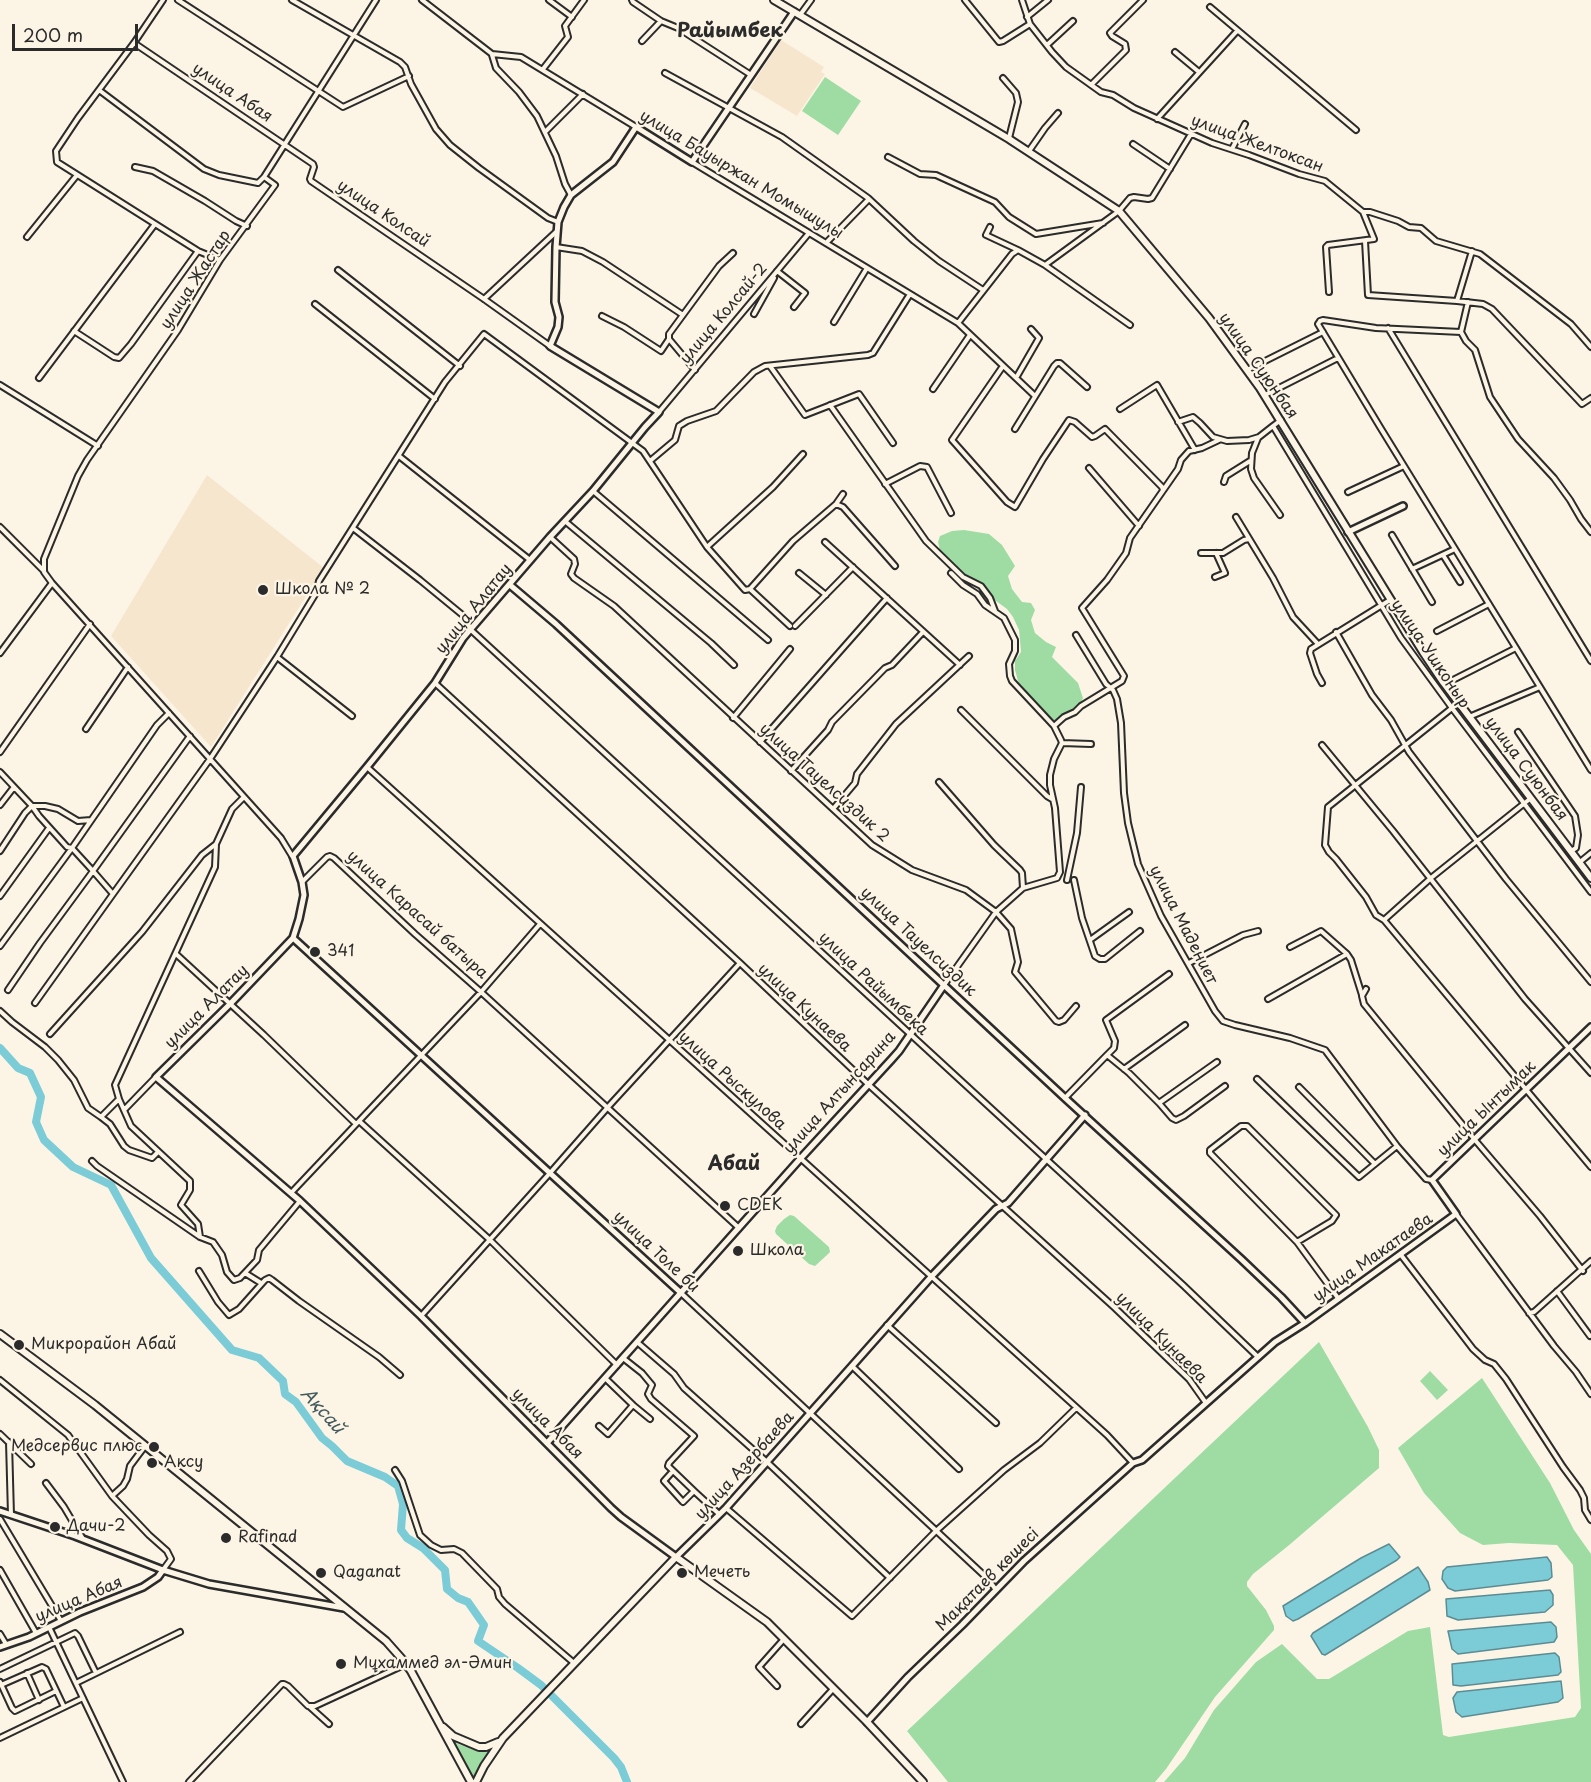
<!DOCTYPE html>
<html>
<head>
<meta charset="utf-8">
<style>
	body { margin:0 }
	#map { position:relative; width:1591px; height:1782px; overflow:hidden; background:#fcf5e5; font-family:"Playpen Sans",sans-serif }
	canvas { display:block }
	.scale { position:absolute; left:12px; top:24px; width:126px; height:27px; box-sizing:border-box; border:3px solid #2b2b2b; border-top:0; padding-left:8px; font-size:18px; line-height:21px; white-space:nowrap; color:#2b2b2b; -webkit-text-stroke:4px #fcf5e5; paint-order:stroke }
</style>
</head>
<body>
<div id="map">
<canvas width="1591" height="1782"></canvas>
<div class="scale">200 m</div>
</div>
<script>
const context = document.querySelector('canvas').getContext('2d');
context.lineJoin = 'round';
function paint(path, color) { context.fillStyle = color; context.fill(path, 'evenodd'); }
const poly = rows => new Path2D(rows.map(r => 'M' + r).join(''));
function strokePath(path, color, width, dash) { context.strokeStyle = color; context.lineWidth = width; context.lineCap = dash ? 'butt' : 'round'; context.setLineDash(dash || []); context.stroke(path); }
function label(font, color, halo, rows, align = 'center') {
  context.font = font + ' "Playpen Sans",sans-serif'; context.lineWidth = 4.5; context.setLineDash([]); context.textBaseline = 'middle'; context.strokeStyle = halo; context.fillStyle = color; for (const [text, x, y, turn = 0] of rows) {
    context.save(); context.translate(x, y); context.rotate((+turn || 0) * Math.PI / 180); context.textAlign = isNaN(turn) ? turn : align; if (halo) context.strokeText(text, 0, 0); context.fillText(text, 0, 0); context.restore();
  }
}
const built = poly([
	[781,40,824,67,821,72,825,74,797,116,750,88],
	[207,475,324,568,211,747,111,636]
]);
const green = poly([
	[825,77,861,101,838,135,802,111],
	[964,530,989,534,1002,545,1015,566,1008,576,1012,589,1022,602,1031,603,1035,610,1031,620,1035,633,1046,642,1056,647,1052,657,1078,683,1083,698,1080,704,1073,711,1063,715,1054,723,1029,696,1018,681,1015,670,1015,661,1021,652,1020,640,1019,630,1013,617,1007,609,992,598,977,581,963,574,940,551,938,542,940,536,952,531],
	[790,1215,794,1216,829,1247,830,1252,827,1255,815,1266,809,1264,776,1234,775,1231,777,1226,784,1219],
	[1319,1342,1368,1427,1379,1450,1379,1468,1288,1546,1253,1574,1247,1582,1247,1586,1266,1610,1274,1626,1274,1630,1215,1697,1166,1769,1155,1782,948,1782,907,1731],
	[1430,1371,1448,1390,1437,1400,1420,1381],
	[1482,1378,1550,1483,1574,1530,1591,1554,1591,1782,1164,1782,1185,1758,1214,1710,1256,1662,1282,1644,1317,1679,1329,1679,1408,1631,1430,1627,1443,1735,1449,1737,1575,1717,1581,1708,1573,1565,1557,1545,1509,1543,1483,1545,1460,1533,1424,1493,1398,1448],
	[447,1735,458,1744,480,1752,495,1747,484,1760,473,1780]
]);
const water = poly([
	[1389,1544,1400,1557,1397,1560,1298,1619,1293,1621,1286,1616,1283,1606,1361,1558,1389,1544],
	[1547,1557,1551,1563,1552,1577,1548,1580,1455,1591,1448,1588,1442,1579,1443,1571,1447,1567,1547,1557],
	[1418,1567,1428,1582,1430,1590,1325,1655,1322,1654,1311,1636,1313,1633,1418,1567],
	[1550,1590,1553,1595,1553,1605,1545,1612,1458,1620,1447,1616,1446,1599,1550,1590],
	[1551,1622,1556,1627,1557,1637,1554,1642,1458,1654,1452,1649,1448,1631,1551,1622],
	[1555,1653,1559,1657,1561,1672,1558,1675,1461,1686,1453,1685,1452,1664,1555,1653],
	[1561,1681,1563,1698,1558,1702,1462,1717,1456,1712,1453,1698,1457,1692,1561,1681]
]);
const river = poly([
	[0,1048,18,1068,30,1073,41,1097,36,1122,44,1140,73,1167,111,1185,151,1258,232,1350,259,1358,283,1381,285,1394,296,1402,322,1438,332,1446,347,1461,385,1477,398,1486,403,1504,401,1530,407,1538,423,1548,445,1570,447,1589,458,1598,468,1602,484,1625,478,1641,518,1668,541,1685,614,1758,621,1767,627,1782]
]);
const minor = poly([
	[163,0,134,43,78,118,56,151,57,162,198,251,220,260],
	[178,0,343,107,409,76],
	[292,0,400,62,405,67,411,84,436,129,450,145,479,168,548,218,558,222],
	[422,0,492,54,521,57,636,127],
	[549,0,572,17],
	[632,0,633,2,661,21,678,28,751,75],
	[965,0,999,42,1003,41,1030,24],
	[1022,0,1030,24,1052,52,1066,67,1101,92,1113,95,1134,108,1212,143,1249,155,1299,174,1325,181,1363,212,1370,212,1398,221,1409,227,1421,228,1436,241,1480,254,1571,324,1591,347],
	[1210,7,1356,130],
	[800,15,811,0],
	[1027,17,1048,0],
	[642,41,661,21],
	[134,43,313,164,314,167,310,179,311,181,484,299,550,346],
	[1047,45,1073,21],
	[1175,52,1199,72],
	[492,55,496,68,519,92,537,116,556,156,565,184,571,195],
	[543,69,568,37,565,26,584,0],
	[665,73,782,137,868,198,914,241,939,261,983,290],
	[1003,78,1016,93,1018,102,1009,138],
	[1091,85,1126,50,1125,44,1112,36,1110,33,1143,0],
	[99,90,204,169,219,175,258,183,264,177,376,0],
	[1157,119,1237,31],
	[545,132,583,94],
	[1133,144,1170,169],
	[1232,149,1245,124],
	[1029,151,1045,128,1058,113],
	[888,157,920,174,936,175,995,202,1009,217,1036,234,1103,223],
	[692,162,958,323,1035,396],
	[135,167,153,171,205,201,236,221,247,226],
	[264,177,275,185,220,260,178,330,87,460,78,476,44,559,44,572,52,583,281,838,292,856],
	[990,227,986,235,1018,250],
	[27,237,77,175],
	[1365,241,1368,295,1457,301,1483,304,1492,309,1582,404,1591,398],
	[826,243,869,199],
	[556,247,582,251,603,262,683,315],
	[1045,265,1119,211,1130,198,1134,197,1148,199,1152,198,1191,134],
	[338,270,460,366],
	[777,271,805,293,794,307],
	[1329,292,1326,247,1328,245,1374,239,1363,212],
	[484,299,556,232],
	[1457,301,1472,251],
	[1468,302,1461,332,1466,341,1475,350,1490,397,1518,439,1554,478,1570,500,1581,519,1591,532],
	[315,304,435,399],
	[754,314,774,278],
	[602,316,624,327,661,351,669,339,669,334,719,266,733,253],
	[834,322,867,268],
	[958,323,1012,254,1018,250,1045,265,1130,325],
	[1388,328,1591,661],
	[74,331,114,357,119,358,131,344,198,251],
	[1461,332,1376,328,1323,320,1320,321,1318,324,1380,427,1591,770],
	[669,339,695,370],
	[770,366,805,415,859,394,893,443],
	[1003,366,952,440,1007,502,1015,507,1043,459,1069,420,1075,422,1092,437,1095,436,1105,429,1162,487,1163,490],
	[1247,370,1323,332],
	[39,378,155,224],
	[1016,378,1039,338,1031,329],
	[0,385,98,446],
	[933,389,970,335],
	[1265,395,1338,358],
	[830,405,926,541,963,577,981,586,990,598,995,611],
	[1120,409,1157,385,1195,450],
	[659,412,809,233],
	[1281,420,1273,426,1401,638,1452,708,1591,892],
	[1178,422,1193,417,1200,423,1213,437,1227,441,1249,440,1259,437,1273,426],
	[1015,429,1054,366,1057,363,1060,363,1087,387],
	[1258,438,1252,453,1251,469,1254,478,1280,515],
	[399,456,530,560],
	[650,461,675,440,679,426,687,421,716,411,754,372,765,366,868,355,873,353,910,294],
	[1089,468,1139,526],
	[1224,482,1226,476,1250,461],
	[885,484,920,466,927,467,951,513],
	[593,491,768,640],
	[1348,492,1404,466],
	[836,504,843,507,895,566],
	[1236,517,1273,578,1293,617,1318,644],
	[566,522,711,643,734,665],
	[0,527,44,571],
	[353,528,420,580,465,617,471,630,1183,1285,1258,1357],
	[1392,535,1432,602],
	[550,537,574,559,575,564,571,574,574,578,614,606,872,845,912,870,966,890,996,912,1011,929,1018,962,1015,972,1056,1021,1059,1022,1064,1020,1076,1006],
	[825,542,960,665],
	[707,547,773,487,803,454],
	[1201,553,1223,553,1244,540,1249,539],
	[1443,555,1460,582],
	[1412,569,1455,549],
	[799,573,826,595],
	[1215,577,1225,573,1216,553],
	[750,589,790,626],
	[795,626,853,567],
	[1437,631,1489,604],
	[1336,632,1372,695,1391,720,1409,752,1506,879,1591,982],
	[1076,635,1106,684,1113,690,1117,699,1121,723,1124,793,1128,823,1138,864,1161,916,1215,1011,1223,1021,1235,1025,1290,1038,1325,1050,1397,1146,1426,1179,1432,1180],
	[0,653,52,583],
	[277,657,352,716],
	[435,683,740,963,869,1085,1115,1308,1189,1379,1206,1403],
	[1322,683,1317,674,1310,653,1311,649,1390,600],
	[1445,684,1516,648],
	[1452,708,1328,807,1325,845,1329,852,1336,859,1366,897,1376,915,1384,920,1591,1167],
	[961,710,1047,796,1052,799],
	[1469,717,1540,687],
	[733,718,790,649],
	[1054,726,1064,717,1075,712,1081,706,1122,681,1124,676,1082,608,1107,580,1126,553,1130,538,1178,469,1181,460,1189,451,1202,448,1219,440],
	[86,729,128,667],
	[1518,732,1575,816,1578,835,1576,848,1571,851],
	[760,742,887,598],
	[1062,743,1091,744],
	[1322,745,1393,831,1525,999,1591,1073],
	[0,752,90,624],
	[367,767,1107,1435,1133,1463],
	[791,771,828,730,832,722,885,668,892,665,923,632],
	[0,772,32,806,39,816,67,847,72,848,93,871,40,943,8,990],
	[939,782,994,845,1020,870,1022,873,1023,888],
	[0,805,14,787],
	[833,809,855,783,857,774,896,724,969,656],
	[0,851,25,813,32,806,45,806,58,809,78,821,91,820],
	[1580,862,1591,853],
	[1067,880,1077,833,1081,787],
	[1074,880,1082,918,1095,956,1100,959,1105,959,1140,931],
	[302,882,327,857,330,856,334,858,415,934,481,992,739,1228],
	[113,894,210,759,277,657,316,593,319,581,445,382,484,334,643,451,707,547,745,590,750,589,793,541,836,504,843,494],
	[0,896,49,828],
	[1384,920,1431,878,1531,798],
	[1090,940,1129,912],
	[0,946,72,848,157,725,169,713],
	[1290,947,1321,931,1347,954],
	[176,954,264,1035,356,1124],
	[1189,963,1243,935,1258,931],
	[944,985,996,912,1023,888,1057,878,1060,872,1055,808,1050,785,1050,775,1054,759,1062,743,1061,740,1054,726,1012,681,1010,676,1009,664,1015,651,1015,640,1004,618,985,605,977,594,963,585,951,573],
	[1366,989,1362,996,1364,1004,1475,1140,1540,1216,1583,1271],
	[1268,999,1347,954,1351,960,1362,995],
	[35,1003,113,894,93,871,190,736],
	[0,1011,12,1022,45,1047,58,1060,74,1080,88,1108,101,1117],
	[50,1034,142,932,202,855,216,844,232,809,244,797],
	[1107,1055,1114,1048,1115,1041,1106,1020,1169,974],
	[1124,1069,1185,1025],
	[1257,1079,1359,1177,1397,1146],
	[1299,1087,1375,1164],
	[1065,1098,1107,1055,1129,1073,1159,1103,1172,1118,1176,1120,1184,1116,1225,1086],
	[119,1099,101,1117,110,1124,124,1146,129,1150,152,1158,158,1152],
	[1159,1103,1217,1062],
	[124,1110,156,1077],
	[359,1121,490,1240,617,1365],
	[92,1161,97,1166,200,1237,213,1242,222,1255,227,1272,234,1280,240,1278,257,1260,259,1250,300,1201],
	[291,1193,481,992,540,924],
	[1456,1214,1554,1346,1576,1372,1591,1394],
	[200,1237,198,1224,181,1205,190,1190,190,1181,131,1126,119,1099,115,1085,215,867,216,844],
	[1297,1242,1332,1221,1336,1215,1247,1126,1241,1126,1210,1150,1210,1153,1297,1242,1338,1298],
	[1401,1255,1473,1349,1485,1360,1494,1364,1506,1379,1563,1467,1580,1490,1584,1498,1585,1510,1591,1520],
	[199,1271,218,1302,229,1315,239,1309,265,1280,269,1278,272,1280,299,1301,379,1357,400,1375],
	[245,1273,261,1283],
	[1557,1291,1590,1336],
	[681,1293,988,1579,996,1590],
	[1529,1313,1534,1312,1591,1261],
	[421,1316,550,1173,608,1107,740,963],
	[887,1325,996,1423],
	[637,1342,674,1374,684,1388,767,1462,890,1578],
	[623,1358,642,1373,652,1385,648,1394,651,1399,694,1436,669,1463,668,1466,694,1491,683,1502,664,1481,673,1471],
	[852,1366,959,1469],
	[605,1378,633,1405],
	[0,1380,68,1435,112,1496,149,1535,167,1551,171,1559,163,1570],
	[599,1426,608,1434,633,1405,650,1419],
	[0,1434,31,1464],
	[9,1442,11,1515],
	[395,1470,402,1481,420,1535,431,1545,441,1550,454,1549,462,1553,497,1589,499,1597,505,1604,574,1663],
	[46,1483,64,1507,83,1539],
	[694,1491,719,1514],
	[112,1496,123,1486,127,1479,130,1466,145,1446],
	[726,1508,852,1616,936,1531,1004,1470,1040,1443,1076,1408],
	[0,1519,61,1621],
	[0,1570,36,1633],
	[49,1627,123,1782],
	[0,1634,6,1644],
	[0,1669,75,1633,78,1636,96,1673],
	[27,1673,39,1700],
	[0,1682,12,1708,15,1711,56,1691],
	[76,1683,180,1632],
	[1,1685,42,1667,46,1669,64,1707],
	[777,1686,759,1667,784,1639],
	[309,1706,329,1724],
	[801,1724,833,1689],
	[0,1738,83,1698],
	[189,1782,282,1684,284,1684,288,1686,308,1706,315,1706,406,1664]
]);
const tertiary = poly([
	[794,12,692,162,636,127,613,162,571,195,564,207,558,222,556,247,555,302,559,317,558,327,550,346,659,412,645,427,593,491,550,537,463,638,435,683,367,767,293,856,302,882,304,895,299,919,293,938,230,1004,156,1077,300,1201,421,1316,611,1508,621,1517,676,1557,726,1508,931,1277,996,1209,1008,1203,1085,1115],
	[1348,532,1403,506],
	[510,585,556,624,1065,1098,1241,1259,1281,1297,1305,1323],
	[293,938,681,1293],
	[547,1443,800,1159,891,1060,899,1051,944,985],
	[0,1511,75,1536,163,1570,209,1584,344,1608],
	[0,1647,29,1637,80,1612,143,1587,158,1577,163,1570],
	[867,1722,908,1677,962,1625,1024,1561,1133,1463,1142,1460,1275,1342,1305,1323,1456,1214,1432,1180,1591,1027]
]);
const secondary = poly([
	[774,0,1009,139,1119,211,1209,318,1260,388,1423,652,1443,682,1591,878],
	[0,1334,95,1405,386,1641,402,1659,411,1671,471,1782],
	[443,1727,453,1736,479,1747,486,1747,498,1742],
	[476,1782,484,1766,503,1738,676,1557,767,1622,867,1722,923,1782]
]);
const markers = [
	[263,590,6,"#2b2b2b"],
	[315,952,6,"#2b2b2b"],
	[725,1206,6,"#2b2b2b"],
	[738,1251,6,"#2b2b2b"],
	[19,1345,6,"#2b2b2b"],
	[154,1447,6,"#2b2b2b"],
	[152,1463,6,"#2b2b2b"],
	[55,1527,6,"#2b2b2b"],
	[226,1538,6,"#2b2b2b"],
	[321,1573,6,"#2b2b2b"],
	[682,1573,6,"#2b2b2b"],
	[341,1664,6,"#2b2b2b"]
];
const streetNames = [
	["улица Абая",232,93,34],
	["улица Желтоксан",1257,144,20],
	["улица Бауыржан Момышулы",741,175,31],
	["улица Колсай",383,214,34],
	["улица Жастар",196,280,-57],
	["улица Колсай-2",724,314,-50],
	["улица Суюнбая",1258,366,55],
	["улица Алатау",474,609,-51],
	["улица Ушконыр",1430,654,56],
	["улица Суюнбая",1526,769,53],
	["улица Тауелсиздик 2",824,783,42],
	["улица Карасай батыра",417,915,42],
	["улица Мадениет",1183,925,63],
	["улица Тауелсиздик",918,942,43],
	["улица Райымбека",873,984,43],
	["улица Алатау",207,1007,-45],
	["улица Кунаева",804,1008,43],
	["улица Рыскулова",732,1081,42],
	["улица Алтынсарина",840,1093,-48],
	["улица Ынтымак",1487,1109,-44],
	["улица Толе би",656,1252,43],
	["улица Макатаева",1373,1258,-35],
	["улица Кунаева",1161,1338,45],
	["улица Абая",547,1424,45],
	["улица Азербаева",745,1466,-48],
	["Мақатаев көшесі",988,1580,-45],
	["улица Абая",79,1600,-23]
];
const poiNames = [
	["Школа № 2",275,590],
	["341",327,952],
	["CDEK",737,1206],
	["Школа",750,1251],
	["Микрорайон Абай",31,1345],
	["Медсервис плюс",142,1447,"right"],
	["Аксу",164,1463],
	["Дачи-2",67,1527],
	["Rafinad",238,1538],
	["Qaganat",333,1573],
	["Мечеть",694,1573],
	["Мұхаммед әл-Әмин",353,1664]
];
const waterNames = [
	["Ақсай",322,1411,48]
];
const quarterNames = [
	["Райымбек",730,31],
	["Абай",734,1164]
];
paint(built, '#f7e6ce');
paint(green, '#9edca3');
paint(water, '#7cccd8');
strokePath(water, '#5c8c93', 1.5);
strokePath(river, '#7cccd8', 8);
strokePath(minor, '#2b2b2b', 8);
strokePath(tertiary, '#2b2b2b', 10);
strokePath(secondary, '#2b2b2b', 10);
strokePath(minor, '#fcf5e5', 4);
strokePath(tertiary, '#fcf5e5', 5);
strokePath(secondary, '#fcf5e5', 6);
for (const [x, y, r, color] of markers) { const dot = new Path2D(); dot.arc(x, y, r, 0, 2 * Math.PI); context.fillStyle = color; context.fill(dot); strokePath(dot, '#fcf5e5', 2); }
label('16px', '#2b2b2b', '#fcf5e5', streetNames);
label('16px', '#2b2b2b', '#fcf5e5', poiNames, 'left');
label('italic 18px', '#435b5f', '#fcf5e5', waterNames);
label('bold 20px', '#2b2b2b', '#fcf5e5', quarterNames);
</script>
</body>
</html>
